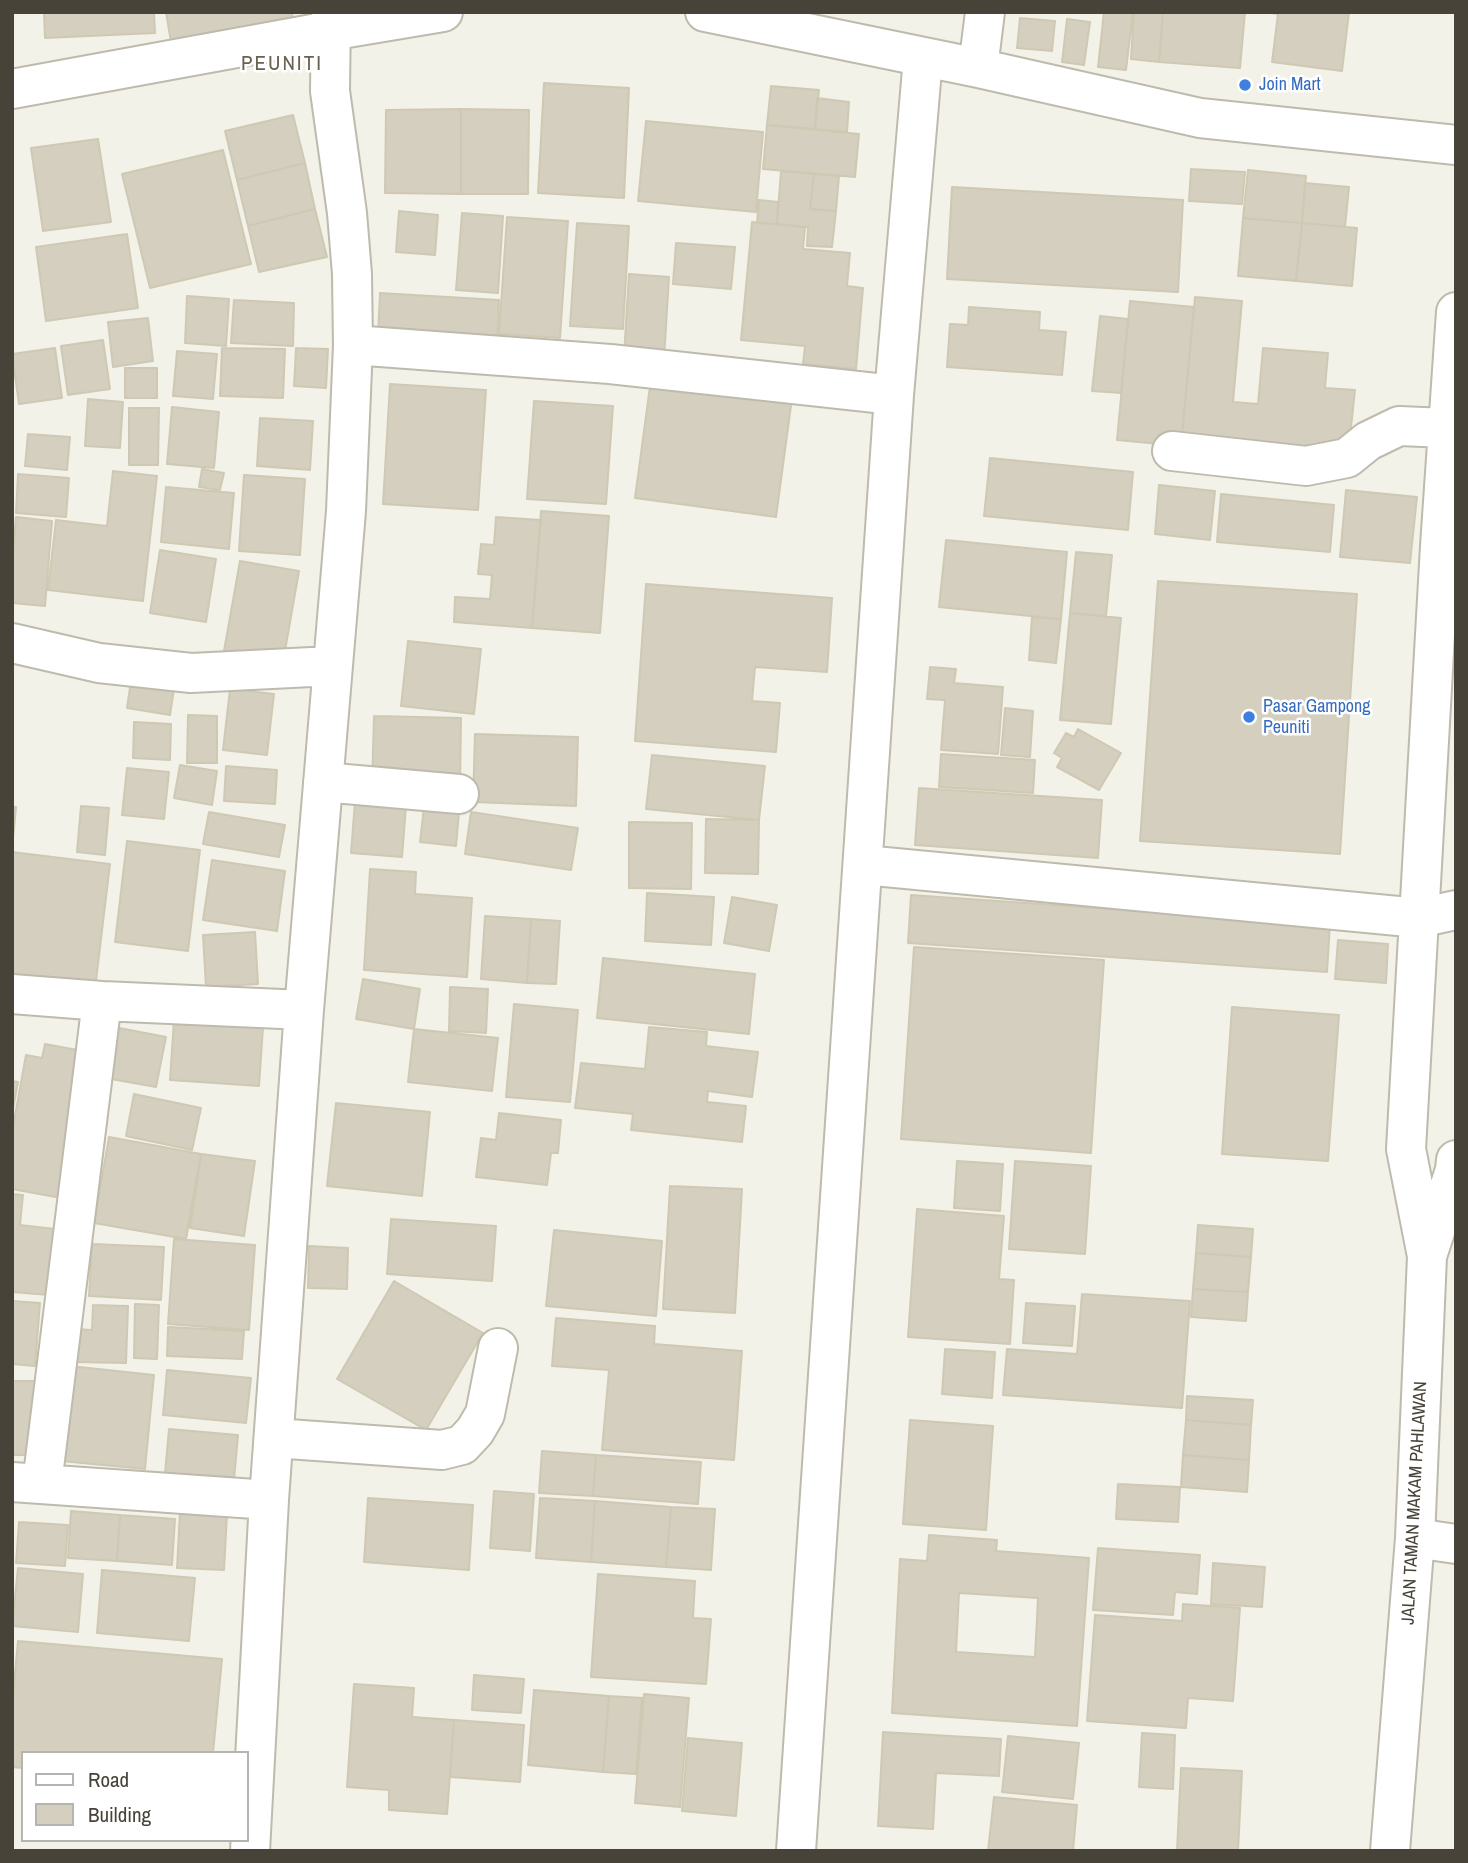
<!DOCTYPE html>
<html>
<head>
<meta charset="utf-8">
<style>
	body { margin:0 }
	#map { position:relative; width:1468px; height:1863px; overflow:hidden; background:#f3f2e9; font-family:"Archivo Narrow",sans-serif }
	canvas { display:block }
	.frame { position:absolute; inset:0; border:14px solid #474338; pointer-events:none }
	.legend { position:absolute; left:21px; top:1751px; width:228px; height:91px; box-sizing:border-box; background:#fff; border:2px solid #b5b4af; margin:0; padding:9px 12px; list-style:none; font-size:21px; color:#474338 }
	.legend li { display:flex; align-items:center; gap:14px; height:35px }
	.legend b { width:35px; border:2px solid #b5b4af }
</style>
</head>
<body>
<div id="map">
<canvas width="1468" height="1863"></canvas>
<div class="frame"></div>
<ul class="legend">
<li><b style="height:9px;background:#fff"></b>Road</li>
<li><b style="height:19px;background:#d4cfbf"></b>Building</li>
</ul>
</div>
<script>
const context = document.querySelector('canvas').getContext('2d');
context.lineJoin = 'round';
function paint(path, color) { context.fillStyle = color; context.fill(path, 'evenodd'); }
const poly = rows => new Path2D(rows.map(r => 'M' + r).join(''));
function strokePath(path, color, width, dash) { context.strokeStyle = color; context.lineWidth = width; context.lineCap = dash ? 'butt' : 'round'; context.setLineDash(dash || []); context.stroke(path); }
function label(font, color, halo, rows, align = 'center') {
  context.font = font + ' "Archivo Narrow",sans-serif'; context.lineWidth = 5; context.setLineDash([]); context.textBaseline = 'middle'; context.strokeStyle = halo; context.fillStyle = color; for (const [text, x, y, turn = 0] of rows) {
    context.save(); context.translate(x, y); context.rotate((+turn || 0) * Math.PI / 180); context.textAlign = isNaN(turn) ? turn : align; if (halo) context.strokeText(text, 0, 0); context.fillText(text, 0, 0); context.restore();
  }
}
const building = poly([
	[44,12,154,12,155,33,45,38,44,12],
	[166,12,292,12,293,21,171,42,166,12],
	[1104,12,1133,12,1126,70,1098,67,1104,12],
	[1134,12,1163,12,1159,62,1131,59,1134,12],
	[1163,12,1245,12,1240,68,1159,62,1163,12],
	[1264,12,1349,12,1342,71,1272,62,1278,14,1264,12],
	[1020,18,1055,21,1052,51,1017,48,1020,18],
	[1067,19,1090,22,1084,65,1062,62,1067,19],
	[544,83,629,88,624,198,538,193,544,83],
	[771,86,819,90,815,129,767,125,771,86],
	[817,98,849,102,847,132,815,129,817,98],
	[461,109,529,110,528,194,461,194,461,109],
	[461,109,461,194,385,193,386,110,461,109],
	[293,115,305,163,237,180,225,131,293,115],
	[646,121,763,132,756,212,638,201,646,121],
	[767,125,859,134,855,177,763,169,767,125],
	[98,139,111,222,43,231,31,148,98,139],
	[223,150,251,264,150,288,122,174,223,150],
	[305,163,315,209,248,226,237,180,305,163],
	[1191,169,1245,172,1242,204,1189,201,1191,169],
	[1248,170,1306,176,1302,223,1243,218,1248,170],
	[781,171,814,174,810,209,836,211,832,247,807,246,808,227,777,224,781,171],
	[814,174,839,176,836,211,810,209,814,174],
	[1305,183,1349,187,1345,227,1302,223,1305,183],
	[952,187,1183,200,1178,292,947,279,952,187],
	[759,200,778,202,777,224,757,223,759,200],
	[315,209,327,257,259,272,248,226,315,209],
	[399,211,438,215,435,255,396,252,399,211],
	[462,213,503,216,498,293,456,290,462,213],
	[507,217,568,221,560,338,499,334,507,217],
	[1243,218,1302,223,1296,281,1238,276,1243,218],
	[752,222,805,227,803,249,850,253,847,286,863,288,856,369,803,364,805,346,741,340,752,222],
	[577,223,629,226,623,329,570,326,577,223],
	[1302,223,1357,228,1352,286,1296,281,1302,223],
	[127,234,138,308,46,321,36,247,127,234],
	[676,243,735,247,731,289,673,284,676,243],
	[629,274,669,277,664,359,624,356,629,274],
	[380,293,499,300,497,343,378,336,380,293],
	[187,296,229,299,226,346,185,343,187,296],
	[1195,297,1242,301,1233,402,1258,404,1263,348,1328,353,1325,388,1355,390,1349,446,1320,444,1319,459,1181,446,1195,297],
	[234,300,294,303,293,346,231,343,234,300],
	[1130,301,1194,307,1181,446,1117,440,1130,301],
	[969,307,1040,312,1039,330,1066,332,1062,375,947,367,950,324,968,325,969,307],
	[1100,316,1128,319,1121,393,1092,391,1100,316],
	[148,318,153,361,113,367,108,322,148,318],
	[103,340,110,389,68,395,61,346,103,340],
	[55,348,62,398,19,404,12,354,55,348],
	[222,348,285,349,283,398,220,396,222,348],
	[296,348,328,349,326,388,294,386,296,348],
	[177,351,217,354,213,399,173,396,177,351],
	[125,368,157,368,157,398,125,398,125,368],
	[651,379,792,398,776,517,635,498,651,379],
	[390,384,486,390,478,510,383,504,390,384],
	[88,399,123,402,120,448,85,446,88,399],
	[534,401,613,406,606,504,527,499,534,401],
	[172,407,219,412,214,468,167,464,172,407],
	[129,408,159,408,158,465,129,465,129,408],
	[260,418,313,421,310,470,257,466,260,418],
	[28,434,70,437,67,470,25,466,28,434],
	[990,458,1133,472,1128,530,984,516,990,458],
	[202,469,224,473,220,490,199,487,202,469],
	[113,471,157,476,143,601,48,590,56,520,107,526,113,471],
	[18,474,69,478,66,517,16,513,18,474],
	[244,475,305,479,300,555,239,551,244,475],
	[1159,485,1215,491,1210,540,1155,534,1159,485],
	[166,487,234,493,229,549,161,542,166,487],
	[1346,490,1417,497,1410,563,1340,557,1346,490],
	[1221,494,1334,505,1330,552,1217,542,1221,494],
	[541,511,609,516,600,633,532,628,541,511],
	[16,517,52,521,45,606,12,603,12,563,16,517],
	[496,517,541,520,532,628,454,622,455,597,490,599,492,575,478,574,481,544,494,545,496,517],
	[946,540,1067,552,1061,619,939,607,946,540],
	[160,550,216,559,206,622,150,613,160,550],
	[1076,552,1112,555,1106,616,1070,613,1076,552],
	[240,561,299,571,283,662,224,651,240,561],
	[1158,581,1357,594,1340,854,1140,841,1158,581],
	[646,584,832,598,827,672,755,667,752,701,780,703,776,752,635,741,646,584],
	[1070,613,1121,618,1111,724,1060,720,1070,613],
	[1032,617,1061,619,1056,663,1029,660,1032,617],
	[408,641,481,649,474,714,401,706,408,641],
	[930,667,956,669,954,683,1003,687,998,754,941,750,945,700,927,699,930,667],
	[131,681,174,689,170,715,127,708,131,681],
	[230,689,274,694,267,755,223,750,230,689],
	[1005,708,1033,711,1030,757,1001,755,1005,708],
	[188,715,217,716,217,763,187,763,188,715],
	[374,716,461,718,460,788,372,786,374,716],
	[134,722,171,724,170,760,133,758,134,722],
	[1078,729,1121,753,1099,790,1057,767,1062,758,1054,753,1066,733,1074,737,1078,729],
	[475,734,578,737,576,806,473,802,475,734],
	[941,754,1035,760,1033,793,939,787,941,754],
	[652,755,765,766,759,820,646,809,652,755],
	[180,765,217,771,212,805,174,798,180,765],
	[226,766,277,770,275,804,224,801,226,766],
	[127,768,169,772,164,819,122,815,127,768],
	[919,788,1102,800,1098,858,915,845,919,788],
	[356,789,407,793,402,857,351,853,356,789],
	[425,798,460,802,456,846,420,842,425,798],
	[81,806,109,808,105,855,77,852,81,806],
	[12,807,16,807,13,839,12,839,12,807],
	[209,812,285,825,279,857,203,844,209,812],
	[471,812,578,828,571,870,465,854,471,812],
	[706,819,759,820,758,874,705,873,706,819],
	[629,822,692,823,691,889,629,888,629,822],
	[127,841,200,850,188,951,115,942,127,841],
	[12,852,110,864,95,989,12,980,12,852],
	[212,860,285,871,277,931,203,920,212,860],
	[370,869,416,872,415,894,472,898,467,977,364,970,370,869],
	[647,893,714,897,711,945,645,941,647,893],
	[911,895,1330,924,1327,972,908,943,911,895],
	[732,897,777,905,769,951,724,943,732,897],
	[485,916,531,919,527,983,481,979,485,916],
	[531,919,560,921,556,984,527,983,531,919],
	[255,932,258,984,206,987,203,935,255,932],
	[1338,940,1388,944,1386,983,1335,979,1338,940],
	[914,947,1104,960,1091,1153,901,1139,914,947],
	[603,958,755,974,749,1034,597,1018,603,958],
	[363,979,420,989,414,1029,356,1019,363,979],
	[450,987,488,989,486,1033,449,1031,450,987],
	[514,1004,578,1010,570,1102,506,1097,514,1004],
	[1232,1007,1339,1015,1328,1161,1222,1154,1232,1007],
	[174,1020,263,1027,259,1086,170,1080,174,1020],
	[109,1026,166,1037,156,1087,100,1077,109,1026],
	[649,1027,707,1032,706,1046,758,1052,752,1097,708,1091,707,1102,746,1106,742,1142,631,1130,633,1114,575,1108,581,1063,645,1069,649,1027],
	[414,1029,498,1038,492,1091,408,1082,414,1029],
	[45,1044,88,1052,61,1198,12,1189,12,1132,26,1055,42,1058,45,1044],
	[12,1081,18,1082,12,1114,12,1081],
	[134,1094,201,1108,192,1150,126,1136,134,1094],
	[336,1103,430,1112,422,1196,327,1186,336,1103],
	[499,1113,561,1120,558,1153,551,1153,547,1185,476,1177,481,1138,496,1140,499,1113],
	[109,1137,201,1154,186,1239,94,1223,109,1137],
	[201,1154,255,1161,244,1236,190,1228,201,1154],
	[957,1161,1003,1164,1000,1211,954,1208,957,1161],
	[1015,1161,1091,1166,1085,1254,1009,1249,1015,1161],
	[670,1186,742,1189,735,1313,663,1309,670,1186],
	[12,1194,23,1195,20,1225,55,1229,49,1295,12,1292,12,1194],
	[917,1209,1004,1216,999,1279,1014,1280,1010,1344,908,1337,917,1209],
	[391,1219,496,1226,492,1281,387,1274,391,1219],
	[1198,1225,1253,1229,1251,1257,1196,1253,1198,1225],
	[554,1230,662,1241,656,1316,546,1306,554,1230],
	[174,1239,255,1245,249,1330,168,1324,174,1239],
	[92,1244,164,1247,161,1300,89,1296,92,1244],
	[309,1246,348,1248,347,1289,308,1288,309,1246],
	[1196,1253,1251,1257,1248,1292,1193,1289,1196,1253],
	[394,1281,483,1333,426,1430,337,1379,394,1281],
	[1193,1289,1248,1292,1246,1321,1191,1317,1193,1289],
	[1082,1294,1190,1301,1182,1408,1003,1395,1007,1349,1077,1354,1082,1294],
	[12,1301,40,1303,35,1366,12,1364,12,1301],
	[1026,1303,1075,1306,1072,1346,1023,1343,1026,1303],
	[135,1304,159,1305,157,1359,134,1358,135,1304],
	[93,1305,128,1306,126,1363,73,1362,75,1329,92,1330,93,1305],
	[556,1318,655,1326,654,1344,742,1351,734,1460,602,1450,609,1370,552,1366,556,1318],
	[168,1327,244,1331,242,1359,167,1356,168,1327],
	[945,1349,995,1352,992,1398,942,1394,945,1349],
	[70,1366,154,1375,145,1469,61,1461,70,1366],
	[167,1370,251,1378,246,1423,163,1415,167,1370],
	[12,1381,36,1381,35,1455,12,1455,12,1381],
	[1187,1396,1253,1400,1251,1425,1186,1420,1187,1396],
	[910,1420,993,1426,986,1530,903,1524,910,1420],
	[1186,1420,1251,1425,1249,1460,1183,1455,1186,1420],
	[169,1429,238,1435,233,1491,164,1484,169,1429],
	[542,1451,596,1455,593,1496,539,1493,542,1451],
	[596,1455,701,1462,698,1504,593,1496,596,1455],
	[1183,1455,1249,1460,1247,1492,1181,1487,1183,1455],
	[1118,1484,1180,1487,1178,1522,1116,1519,1118,1484],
	[494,1491,534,1494,530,1551,490,1548,494,1491],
	[368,1498,473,1505,469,1570,364,1562,368,1498],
	[540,1498,595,1501,591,1562,536,1558,540,1498],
	[595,1501,671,1507,666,1567,591,1562,595,1501],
	[671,1507,715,1509,711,1570,666,1567,671,1507],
	[71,1511,120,1515,117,1561,68,1558,71,1511],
	[180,1512,227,1514,224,1570,177,1568,180,1512],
	[120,1515,175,1519,172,1565,117,1561,120,1515],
	[19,1522,68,1525,65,1566,16,1563,19,1522],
	[929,1535,997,1540,996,1551,1089,1558,1077,1726,892,1713,900,1559,927,1561,929,1535],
	[959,1593,1038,1598,1035,1657,956,1652,959,1593],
	[1098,1548,1200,1555,1197,1594,1175,1592,1173,1615,1093,1610,1098,1548],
	[1213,1563,1265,1567,1262,1607,1211,1604,1213,1563],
	[18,1568,83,1574,78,1632,12,1626,18,1568],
	[102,1570,195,1578,189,1641,97,1633,102,1570],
	[598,1574,695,1581,693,1618,711,1619,706,1684,591,1677,598,1574],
	[1183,1604,1240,1608,1233,1701,1188,1698,1186,1728,1087,1721,1095,1615,1182,1621,1183,1604],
	[18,1641,222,1659,213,1753,23,1753,23,1768,12,1767,12,1705,18,1641],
	[474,1675,524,1679,521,1713,472,1710,474,1675],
	[354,1684,414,1688,412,1717,454,1720,447,1814,389,1810,389,1790,347,1787,354,1684],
	[534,1690,609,1696,603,1772,528,1765,534,1690],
	[644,1694,689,1698,680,1807,635,1803,644,1694],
	[609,1696,642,1698,636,1774,603,1772,609,1696],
	[454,1720,524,1725,520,1782,450,1777,454,1720],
	[883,1732,1001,1739,999,1776,936,1773,933,1829,878,1826,883,1732],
	[1142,1733,1175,1735,1173,1789,1139,1787,1142,1733],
	[1008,1736,1079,1743,1073,1799,1002,1792,1008,1736],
	[688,1738,742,1743,736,1816,682,1811,688,1738],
	[1181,1768,1242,1771,1238,1851,1177,1851,1181,1768],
	[994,1797,1077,1805,1073,1851,988,1851,994,1797]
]);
const minor = poly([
	[705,12,978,68,1200,118,1456,145],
	[978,68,985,12],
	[12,89,329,31,443,12],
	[353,345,610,364,894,395],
	[1172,451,1306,466,1347,458,1368,441,1399,426,1447,428],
	[12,643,99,663,191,673,332,666],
	[323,782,459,794],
	[864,865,1419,918,1456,910],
	[12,994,102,1001,304,1010],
	[1427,1256,1406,1149,1440,546,1456,312],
	[274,1438,442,1450,462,1445,475,1431,485,1414,498,1348],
	[12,1482,269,1500],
	[42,1484,102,1001],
	[1415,1538,1456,1544],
	[250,1851,269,1500,304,1010,346,511,353,345,352,274,347,213,330,91,331,12],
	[796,1851,894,395,923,58],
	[1390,1851,1415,1538,1427,1256,1455,1170,1456,1160]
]);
const markers = [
	[1245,85,7,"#3f7fe0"],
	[1249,717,7,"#3f7fe0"]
];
const shopNames = [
	["Join Mart",1259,85],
	["Pasar Gampong",1263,707],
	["Peuniti",1263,728]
];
const streetNames = [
	["JALAN TAMAN MAKAM PAHLAWAN",1415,1503,-87]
];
const quarterNames = [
	["PEUNITI",282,64]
];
paint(building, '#d4cfbf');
strokePath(building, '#cfc8b3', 2);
strokePath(minor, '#bebbac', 42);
strokePath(minor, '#fff', 38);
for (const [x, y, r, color] of markers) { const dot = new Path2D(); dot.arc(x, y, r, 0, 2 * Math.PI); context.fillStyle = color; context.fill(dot); strokePath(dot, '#fff', 2.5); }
label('18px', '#366cbe', '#fff', shopNames, 'left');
label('18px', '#474338', '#fff', streetNames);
context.letterSpacing = '2px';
label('21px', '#696250', '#fff', quarterNames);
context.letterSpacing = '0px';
</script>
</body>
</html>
